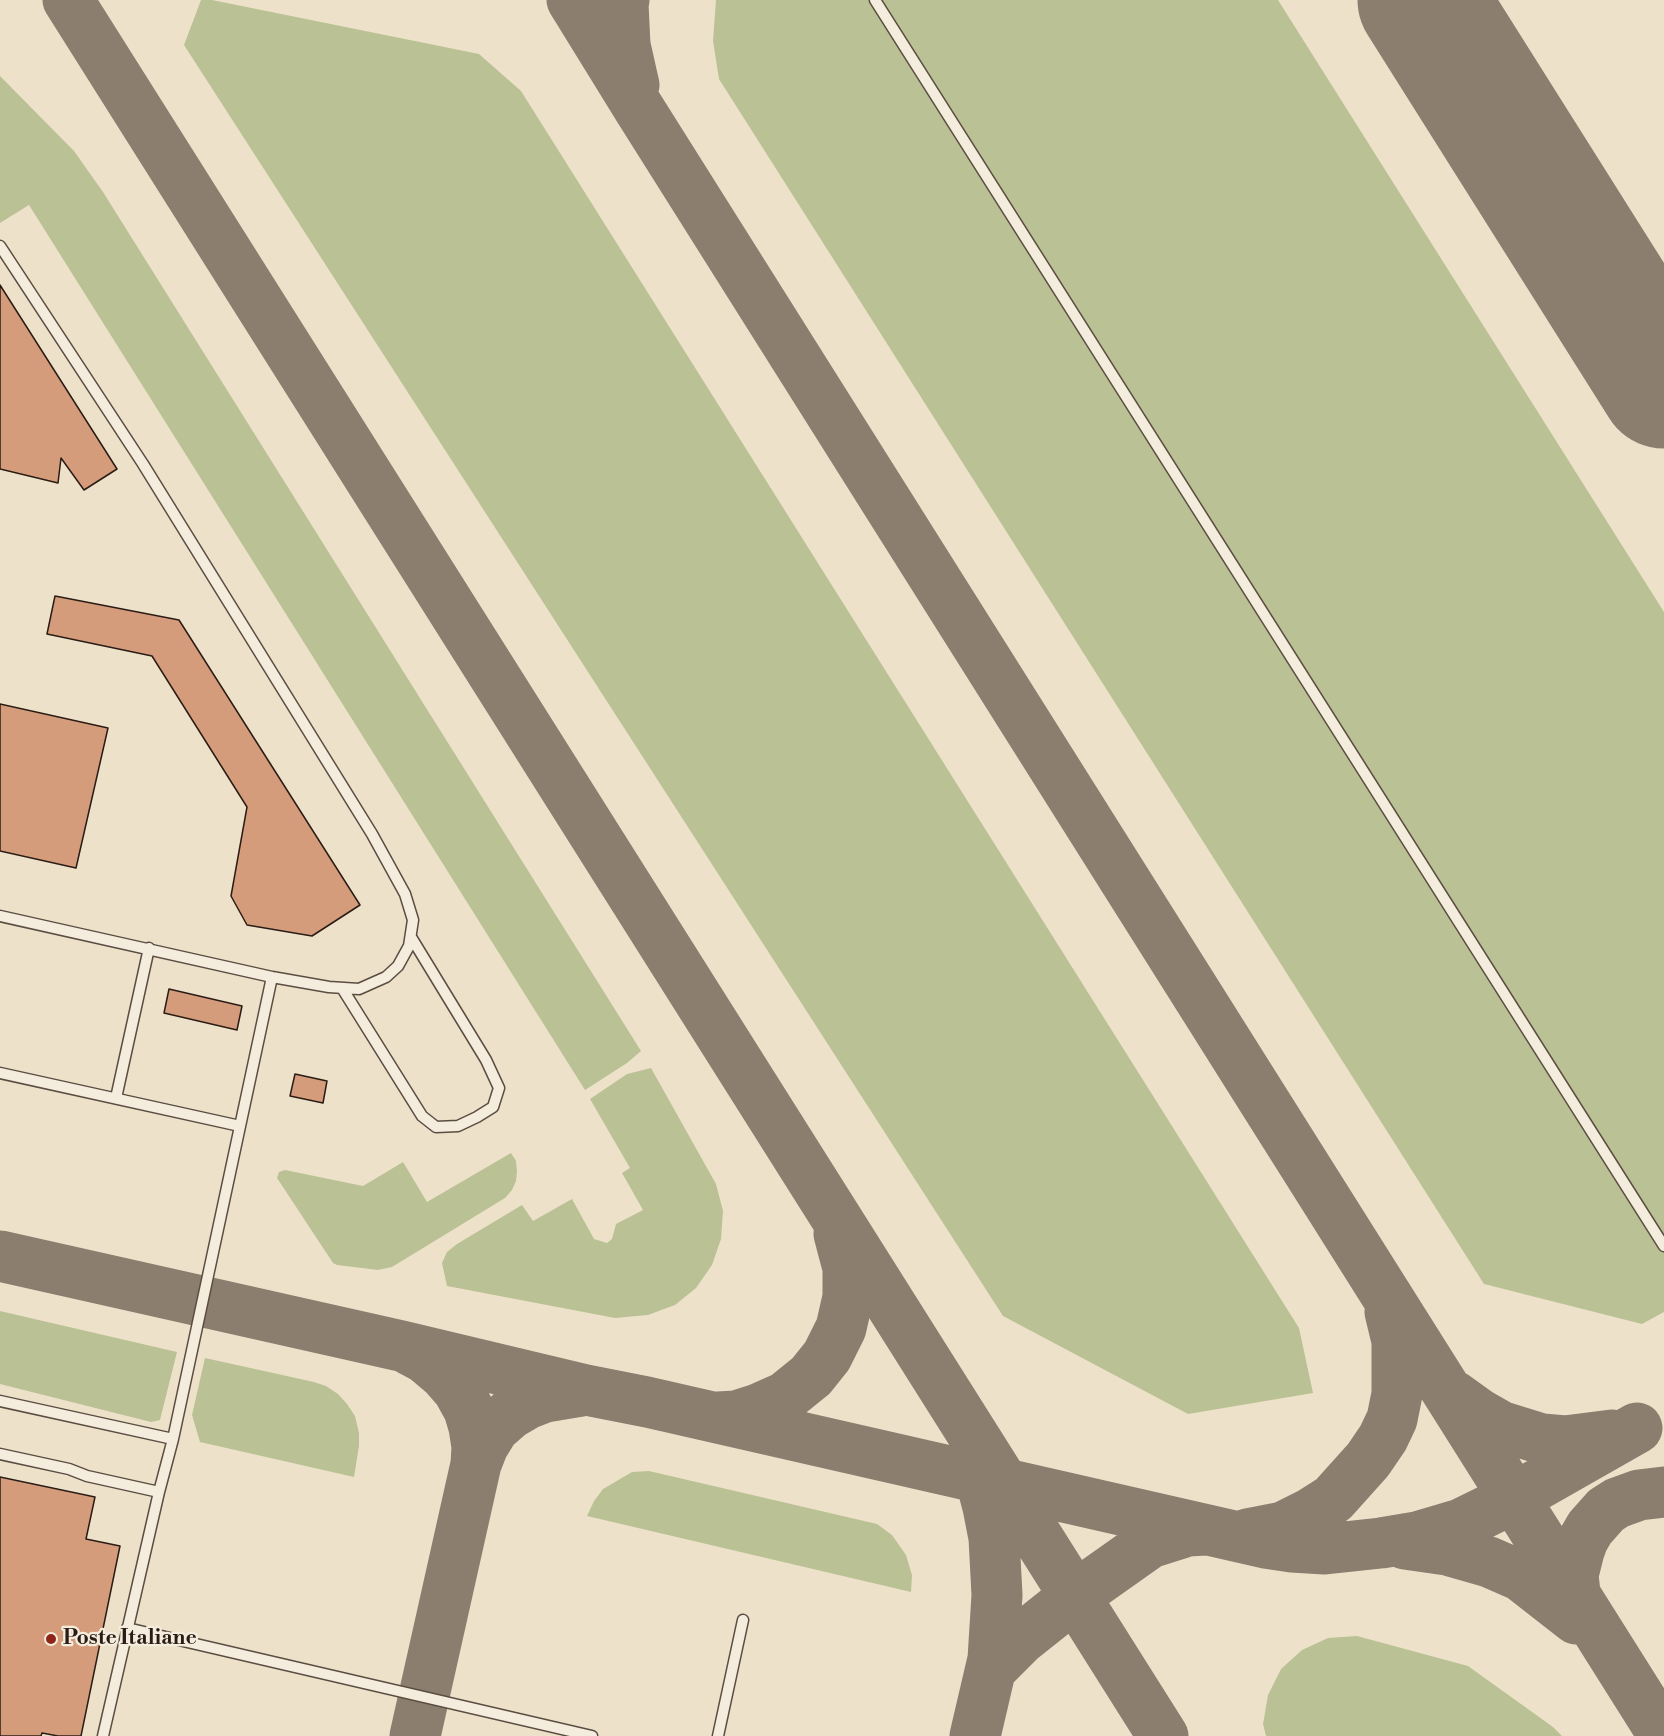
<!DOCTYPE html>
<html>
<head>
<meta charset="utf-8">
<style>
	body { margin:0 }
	canvas { display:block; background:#eee1c9 }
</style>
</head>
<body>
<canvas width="1664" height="1736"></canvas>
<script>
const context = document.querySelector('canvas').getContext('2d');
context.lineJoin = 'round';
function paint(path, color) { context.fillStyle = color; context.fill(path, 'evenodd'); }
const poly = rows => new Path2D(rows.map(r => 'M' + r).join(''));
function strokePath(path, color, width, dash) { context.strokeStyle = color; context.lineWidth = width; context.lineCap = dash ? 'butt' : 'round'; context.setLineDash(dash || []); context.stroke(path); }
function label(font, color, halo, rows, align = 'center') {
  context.font = font + ' "Libre Bodoni",serif'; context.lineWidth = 4.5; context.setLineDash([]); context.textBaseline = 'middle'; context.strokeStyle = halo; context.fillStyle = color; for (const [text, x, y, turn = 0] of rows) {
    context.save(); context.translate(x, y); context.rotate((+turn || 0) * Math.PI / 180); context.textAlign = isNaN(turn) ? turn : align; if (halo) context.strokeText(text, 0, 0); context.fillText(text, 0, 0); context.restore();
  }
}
const green = poly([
	[201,0,212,0,479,54,521,91,1299,1328,1313,1393,1188,1414,1003,1316,184,45],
	[716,0,1278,0,1664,612,1664,1312,1642,1324,1484,1284,719,79,713,41],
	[0,76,74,151,103,192,641,1051,627,1063,585,1090,29,205,0,223],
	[651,1068,716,1184,723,1211,721,1239,712,1265,696,1288,675,1305,648,1315,615,1318,447,1286,442,1263,447,1252,457,1244,522,1205,533,1221,572,1199,594,1239,607,1243,612,1239,616,1224,643,1210,622,1173,630,1168,590,1099,627,1074],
	[511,1153,516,1161,517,1171,516,1181,512,1190,505,1198,392,1267,378,1270,337,1265,333,1263,277,1178,279,1172,285,1170,363,1186,403,1162,427,1202],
	[0,1311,177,1352,160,1420,151,1422,0,1384],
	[205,1358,314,1382,326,1386,338,1394,347,1404,355,1416,359,1433,359,1446,354,1477,200,1442,192,1415],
	[649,1471,877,1524,892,1535,906,1555,912,1575,911,1592,587,1516,594,1501,603,1489,632,1472],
	[1357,1636,1468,1666,1553,1727,1562,1736,1266,1736,1263,1724,1268,1695,1281,1669,1302,1650,1328,1638]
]);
const taxiway = poly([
	[68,0,1163,1736],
	[572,0,638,107,1664,1736],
	[624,0,623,4,625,45,634,85],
	[0,1256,401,1346,586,1390,647,1402,1265,1543,1292,1547,1325,1549,1381,1543,1417,1537,1461,1524,1514,1498,1637,1428],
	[410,1350,425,1358,444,1374,458,1390,469,1410,474,1427,477,1447,476,1464,415,1736],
	[1454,1396,1479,1414,1500,1426,1542,1439,1565,1441,1612,1435],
	[718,1417,736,1416,758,1409,785,1397,811,1376,827,1356,841,1328,848,1297,848,1268,839,1234],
	[476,1464,483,1446,494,1428,510,1414,527,1404,545,1397,581,1391],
	[1247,1534,1283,1527,1311,1513,1333,1499,1368,1460,1383,1438,1392,1419,1397,1394,1397,1341,1390,1312],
	[1405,1544,1447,1550,1489,1562,1521,1576,1576,1619],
	[1578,1601,1575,1593,1573,1575,1579,1551,1583,1540,1590,1528,1606,1510,1617,1503,1639,1495,1664,1492],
	[991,1669,1021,1639,1075,1596,1150,1543,1188,1531,1205,1530],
	[975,1736,993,1659,997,1595,994,1538,988,1507,977,1465]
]);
const runway = poly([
	[1422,0,1664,384]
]);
const building = poly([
	[0,285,117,469,84,490,61,458,58,483,0,469,0,285],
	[55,596,179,620,360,905,312,936,247,925,231,896,247,807,152,656,47,634,55,596],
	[0,704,108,728,76,868,0,851,0,704],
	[169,989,242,1006,237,1030,164,1013,169,989],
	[295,1074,327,1081,323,1103,290,1096,295,1074],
	[0,1477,95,1497,86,1539,120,1546,81,1736,58,1736,42,1733,41,1736,0,1736,0,1477]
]);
const service = poly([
	[875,0,1664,1246],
	[0,246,143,464,372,834,405,894,413,920,409,946,398,966,386,977,359,989,329,987,272,977,0,916],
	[342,988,422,1116,436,1127,458,1126,477,1117,493,1107,499,1088,486,1060,411,937],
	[0,1073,240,1126],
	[116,1098,149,948],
	[0,1401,173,1439],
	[0,1454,69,1469,87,1476,159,1492],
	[127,1628,592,1736],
	[103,1736,159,1492,173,1439,272,977],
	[718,1736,743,1620]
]);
const markers = [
	[51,1639,6,"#8f2418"]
];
const poiNames = [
	["Poste Italiane",63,1639]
];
paint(green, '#bac295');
strokePath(taxiway, '#8c7e6f', 51);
strokePath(runway, '#8c7e6f', 129);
paint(building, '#d59c7c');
strokePath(building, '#2a1c15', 1.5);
strokePath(service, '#5b4d42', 13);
strokePath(service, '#f4ecdc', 10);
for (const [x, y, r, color] of markers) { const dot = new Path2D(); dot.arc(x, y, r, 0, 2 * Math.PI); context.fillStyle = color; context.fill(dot); strokePath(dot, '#f4ecdc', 2); }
label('bold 21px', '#2a1c15', '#f4ecdc', poiNames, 'left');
</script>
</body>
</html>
